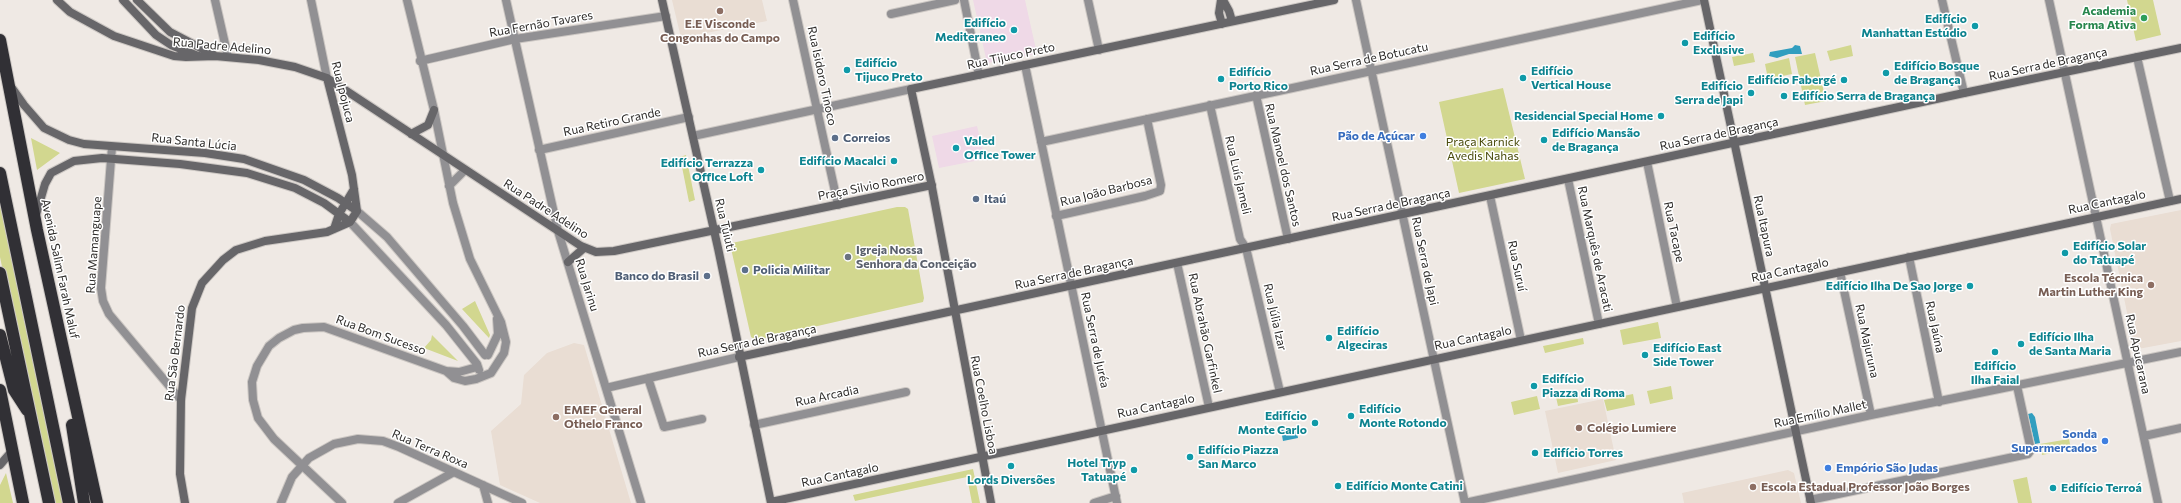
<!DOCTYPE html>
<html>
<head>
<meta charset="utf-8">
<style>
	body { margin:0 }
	canvas { display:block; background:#efe9e4 }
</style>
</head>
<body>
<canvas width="2181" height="503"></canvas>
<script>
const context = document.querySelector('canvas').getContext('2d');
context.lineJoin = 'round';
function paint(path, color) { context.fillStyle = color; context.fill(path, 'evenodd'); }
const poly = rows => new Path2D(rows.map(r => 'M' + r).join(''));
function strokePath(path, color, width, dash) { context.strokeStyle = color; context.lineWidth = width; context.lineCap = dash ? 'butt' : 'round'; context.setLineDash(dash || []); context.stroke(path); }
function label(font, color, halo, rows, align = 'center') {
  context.font = font + ' Commissioner,sans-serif'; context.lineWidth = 3; context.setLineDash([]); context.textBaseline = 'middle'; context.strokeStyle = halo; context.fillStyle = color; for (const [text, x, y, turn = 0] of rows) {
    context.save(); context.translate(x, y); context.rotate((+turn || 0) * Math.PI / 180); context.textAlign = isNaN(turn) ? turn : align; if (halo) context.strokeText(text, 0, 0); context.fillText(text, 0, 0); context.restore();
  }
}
const commercial = poly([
	[973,0,1025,0,1037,54,987,63],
	[977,126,985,159,939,168,932,136]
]);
const built = poly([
	[672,0,762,0,767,21,681,38],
	[2181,210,2181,341,2138,349,2134,347,2110,229,2111,224],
	[574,343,584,345,631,503,540,503,500,485,491,431,521,404,524,375,547,353],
	[1603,399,1616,460,1558,473,1545,411],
	[1788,470,1794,473,1801,503,1684,503,1682,493]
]);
const green = poly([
	[2127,0,2153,0,2161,35,2136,41],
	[1851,45,1853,56,1830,61,1827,51],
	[1753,53,1755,62,1734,66,1732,57],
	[1815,53,1826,101,1805,105,1795,57],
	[1789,58,1792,74,1768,79,1765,64],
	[1503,88,1525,179,1459,193,1439,102],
	[31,138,60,153,37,170],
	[686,155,695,200,689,202,680,157],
	[0,198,67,503,52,503,30,402,0,257],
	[897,207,905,207,908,209,924,298,923,302,756,340,751,337,730,244,732,243],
	[475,301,490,335,489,338,462,309],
	[1658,322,1661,338,1623,345,1620,330],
	[432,335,458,361,424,348,431,340],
	[1583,338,1584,344,1545,353,1543,346],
	[1671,386,1673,399,1650,404,1647,391],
	[1577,393,1578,402,1558,406,1556,397],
	[1633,394,1635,405,1607,411,1604,400],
	[1537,396,1540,409,1514,415,1511,402],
	[2069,439,2071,449,2042,455,2040,444],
	[973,469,980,503,972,503,967,477,855,501,853,495],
	[6,473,13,503,0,503,0,485],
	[2027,477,2032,503,2018,503,2013,480]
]);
const water = poly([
	[1795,45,1800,46,1802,54,1789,54,1777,58,1769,56,1770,52,1792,48],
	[2032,413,2035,417,2040,443,2035,444,2028,414],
	[1296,427,1298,438,1283,441,1281,430]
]);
const street = poly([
	[215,0,228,57],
	[311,0,327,78],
	[407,0,434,110,453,203,470,259,501,322,506,342,504,353,491,373,476,379,465,381,454,378,446,371],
	[506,0,558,231,641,503],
	[793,0,838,205],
	[964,0,979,75],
	[1088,0,1099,50],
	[1356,0,1465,503],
	[1942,0,1964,93],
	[2049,0,2158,503],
	[891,14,955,0],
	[2137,57,2170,201],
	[420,61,515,39,666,16],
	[1025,65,1117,503],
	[1256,95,1288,239],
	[1210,105,1240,239,1246,248,1280,392],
	[693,136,911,89],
	[1041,142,1702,0],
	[112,147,101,288,103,301,109,314,181,400],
	[539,150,689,117],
	[1647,162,1677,307],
	[1568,179,1599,324],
	[449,186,465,170],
	[1490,196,1521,340],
	[357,211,387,237,463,326,485,355],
	[1056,216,1145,196,1160,191,1161,185,1147,119],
	[350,222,446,325,477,364,479,370],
	[1909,257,1939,402],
	[1177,263,1209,407],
	[1840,272,1871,415],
	[488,355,498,334,497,319],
	[648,378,664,427,702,419],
	[606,388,739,357],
	[754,425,906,392],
	[2144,436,2181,428],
	[483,485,488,503],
	[1810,500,2028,454,2031,450,2017,386],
	[281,503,292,477,309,458,334,444,358,439,383,441,399,447,522,503],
	[342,503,274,439,258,418,253,400,252,382,257,366,269,346,279,338,294,330,303,328,324,327,446,371,459,372,477,367],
	[398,503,454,472],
	[1094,503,1116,496],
	[1465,503,1871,415,2181,352]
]);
const secondary = poly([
	[57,0,70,12,114,36,174,56,186,57,215,56,259,60,295,67,327,78,581,246,596,252,614,251,932,185],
	[123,0,156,35,171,45,198,56],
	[137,0,170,32,214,55],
	[662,0,718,248,771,503],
	[1221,0,1219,13,1222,24],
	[1223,0,1229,11,1232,21],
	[1704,0,1811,503],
	[327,78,352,175,357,211],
	[12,88,24,105,44,128,69,140,84,144,205,153,244,159,304,180,338,198,357,211],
	[411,134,428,125,434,110],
	[36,215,45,184,51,173,74,161,102,158,180,164,247,173,295,188,324,203,350,222],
	[334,229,339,214,354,189],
	[568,262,584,248],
	[739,357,1964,93,2181,48],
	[0,465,12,451],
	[771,502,2181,199],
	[185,503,180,474,181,400,192,308,202,283,223,260,236,250,265,241,327,232,350,222,357,211],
	[991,503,931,182,911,89,1334,0]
]);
const highway = poly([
	[0,40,37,230,97,503],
	[0,173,69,503],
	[0,273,49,503],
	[0,335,14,390,27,410],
	[0,390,23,503],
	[72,425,84,503]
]);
const markers = [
	[720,11,4,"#8d6e63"],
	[2144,18,4,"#2e9e5b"],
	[1975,26,4,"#0f9aa8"],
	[1014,30,4,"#0f9aa8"],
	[1685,43,4,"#0f9aa8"],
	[847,70,4,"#0f9aa8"],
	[1886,73,4,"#0f9aa8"],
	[1523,78,4,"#0f9aa8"],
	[1221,79,4,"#0f9aa8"],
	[1844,80,4,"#0f9aa8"],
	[1751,93,4,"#0f9aa8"],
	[1784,96,4,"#0f9aa8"],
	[1661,116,4,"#0f9aa8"],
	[1423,136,4,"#3f7fe0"],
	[835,138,4,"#5c6f8a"],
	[1544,140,4,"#0f9aa8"],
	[956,148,4,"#0f9aa8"],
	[894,161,4,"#0f9aa8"],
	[761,170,4,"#0f9aa8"],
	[976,199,4,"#5c6f8a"],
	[2065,253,4,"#0f9aa8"],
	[848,257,4,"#6b7280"],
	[745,270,4,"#5c6f8a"],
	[707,276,4,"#5c6f8a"],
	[2151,285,4,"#8d6e63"],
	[1970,286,4,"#0f9aa8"],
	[1329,338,4,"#0f9aa8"],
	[2021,344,4,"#0f9aa8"],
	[1995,352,4,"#0f9aa8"],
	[1645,355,4,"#0f9aa8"],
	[1534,386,4,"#0f9aa8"],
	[1351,416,4,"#0f9aa8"],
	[556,417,4,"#8d6e63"],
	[1315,423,4,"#0f9aa8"],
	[1579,428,4,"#8d6e63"],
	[2105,441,4,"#3f7fe0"],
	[1535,453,4,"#0f9aa8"],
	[1190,457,4,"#0f9aa8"],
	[1011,466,4,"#0f9aa8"],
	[1828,468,4,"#3f7fe0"],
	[1134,470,4,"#0f9aa8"],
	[1338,486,4,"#0f9aa8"],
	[1753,487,4,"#8d6e63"],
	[2053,488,4,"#0f9aa8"]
];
const leisureNames = [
	["Academia",2136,11],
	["Forma Ativa",2136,25]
];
const cultureNames = [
	["Edifício",1967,19,"right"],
	["Manhattan Estúdio",1967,33,"right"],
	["Edifício",1006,23,"right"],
	["Mediteraneo",1006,37,"right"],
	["Edifício",1693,36],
	["Exclusive",1693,50],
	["Edifício",855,63],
	["Tijuco Preto",855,77],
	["Edifício Bosque",1894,66],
	["de Bragança",1894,80],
	["Edifício",1531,71],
	["Vertical House",1531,85],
	["Edifício",1229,72],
	["Porto Rico",1229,86],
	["Edifício Fabergé",1836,80,"right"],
	["Edifício",1743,86,"right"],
	["Serra de Japi",1743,100,"right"],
	["Edifício Serra de Bragança",1792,96],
	["Residencial Special Home",1653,116,"right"],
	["Edifício Mansão",1552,133],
	["de Bragança",1552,147],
	["Valed",964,141],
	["Office Tower",964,155],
	["Edifício Macalci",886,161,"right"],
	["Edifício Terrazza",753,163,"right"],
	["Office Loft",753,177,"right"],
	["Edifício Solar",2073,246],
	["do Tatuapé",2073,260],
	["Edifício Ilha De Sao Jorge",1962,286,"right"],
	["Edifício",1337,331],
	["Algeciras",1337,345],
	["Edifício Ilha",2029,337],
	["de Santa Maria",2029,351],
	["Edifício East",1653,348],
	["Side Tower",1653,362],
	["Edifício",1995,366,"center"],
	["Ilha Faial",1995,380,"center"],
	["Edifício",1542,379],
	["Piazza di Roma",1542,393],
	["Edifício",1359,409],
	["Monte Rotondo",1359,423],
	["Edifício",1307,416,"right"],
	["Monte Carlo",1307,430,"right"],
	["Edifício Piazza",1198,450],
	["San Marco",1198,464],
	["Edifício Torres",1543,453],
	["Hotel Tryp",1126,463,"right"],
	["Tatuapé",1126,477,"right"],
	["Lords Diversões",1011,480,"center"],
	["Edifício Monte Catini",1346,486],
	["Edifício Terroá",2061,488]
];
const streetNames = [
	["Rua Fernão Tavares",541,24,-10],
	["Rua Padre Adelino",222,46,5],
	["Rua Tijuco Preto",1011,56,-12],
	["Rua Serra de Botucatu",1369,59,-12],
	["Rua Serra de Bragança",2048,64,-12],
	["Rua Isidoro Tinoco",822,76,78],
	["Rua Ipojuca",343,92,76],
	["Rua Retiro Grande",612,122,-12],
	["Rua Serra de Bragança",1719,134,-12],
	["Rua Santa Lúcia",194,142,6],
	["Rua Manoel dos Santos",1283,165,77],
	["Rua Luís Jameli",1238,175,77],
	["Praça Silvio Romero",871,186,-11],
	["Rua João Barbosa",1106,191,-14],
	["Rua Cantagalo",2107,202,-12],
	["Rua Serra de Bragança",1391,205,-12],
	["Rua Padre Adelino",546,209,33],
	["Rua Tuiuti",725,225,77],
	["Rua Itapura",1764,226,78],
	["Rua Tacape",1674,232,78],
	["Rua Mamanguape",94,245,-86],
	["Rua Marquês de Aracati",1595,249,78],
	["Rua Serra de Japi",1425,261,78],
	["Rua Suruí",1517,266,78],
	["Avenida Salim Farah Maluf",60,269,78],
	["Rua Cantagalo",1790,270,-12],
	["Rua Serra de Bragança",1074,273,-12],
	["Rua Jarinu",587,285,73],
	["Rua Júlia Izar",1275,317,77],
	["Rua Jaúna",1935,327,78],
	["Rua Abrahão Garfinkel",1205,333,78],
	["Rua Bom Sucesso",381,335,20],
	["Rua Cantagalo",1473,338,-12],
	["Rua Serra de Juréa",1095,340,78],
	["Rua Serra de Bragança",757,341,-12],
	["Rua Majuruna",1867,341,78],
	["Rua São Bernardo",175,353,-83],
	["Rua Apucarana",2138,354,78],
	["Rua Arcadia",827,396,-12],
	["Rua Coelho Lisboa",984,405,79],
	["Rua Cantagalo",1156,406,-12],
	["Rua Emílio Mallet",1820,414,-12],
	["Rua Terra Roxa",430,449,23],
	["Rua Cantagalo",840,475,-12]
];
const educationNames = [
	["E.E Visconde",720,24,"center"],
	["Congonhas do Campo",720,38,"center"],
	["Escola Técnica",2143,278,"right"],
	["Martin Luther King",2143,292,"right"],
	["EMEF General",564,410],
	["Othelo Franco",564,424],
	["Colégio Lumiere",1587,428],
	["Escola Estadual Professor João Borges",1761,487]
];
const shopNames = [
	["Pão de Açúcar",1415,136],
	["Sonda",2097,434],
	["Supermercados",2097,448],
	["Empório São Judas",1836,468,"left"]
];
const serviceNames = [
	["Correios",843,138],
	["Itaú",984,199],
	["Policia Militar",753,270],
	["Banco do Brasil",699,276,"right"]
];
const parkNames = [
	["Praça Karnick",1483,142],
	["Avedis Nahas",1483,156]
];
const worshipNames = [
	["Igreja Nossa",856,250],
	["Senhora da Conceição",856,264]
];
paint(commercial, '#efd9e7');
paint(built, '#e9ddd3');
paint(green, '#d2d78f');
paint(water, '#319ebf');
strokePath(street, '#ccc7c3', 10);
strokePath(secondary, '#ccc7c3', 10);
strokePath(highway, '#ccc7c3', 14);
strokePath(street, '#919093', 8);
strokePath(secondary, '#676669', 8);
strokePath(highway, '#313035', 12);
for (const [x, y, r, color] of markers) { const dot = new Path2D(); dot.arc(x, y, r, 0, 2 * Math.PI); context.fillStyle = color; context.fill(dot); strokePath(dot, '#fff', 1.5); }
label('bold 12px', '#27864d', '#fff', leisureNames, 'right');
label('bold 12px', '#0d838f', '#fff', cultureNames, 'left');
label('12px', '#2e2c2a', '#fff', streetNames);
label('bold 12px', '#785e54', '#fff', educationNames, 'left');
label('bold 12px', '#366cbe', '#fff', shopNames, 'right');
label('bold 12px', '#4e5e75', '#fff', serviceNames, 'left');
label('12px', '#4a4c0c', '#fff', parkNames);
label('bold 12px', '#5b616d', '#fff', worshipNames, 'left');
</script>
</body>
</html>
